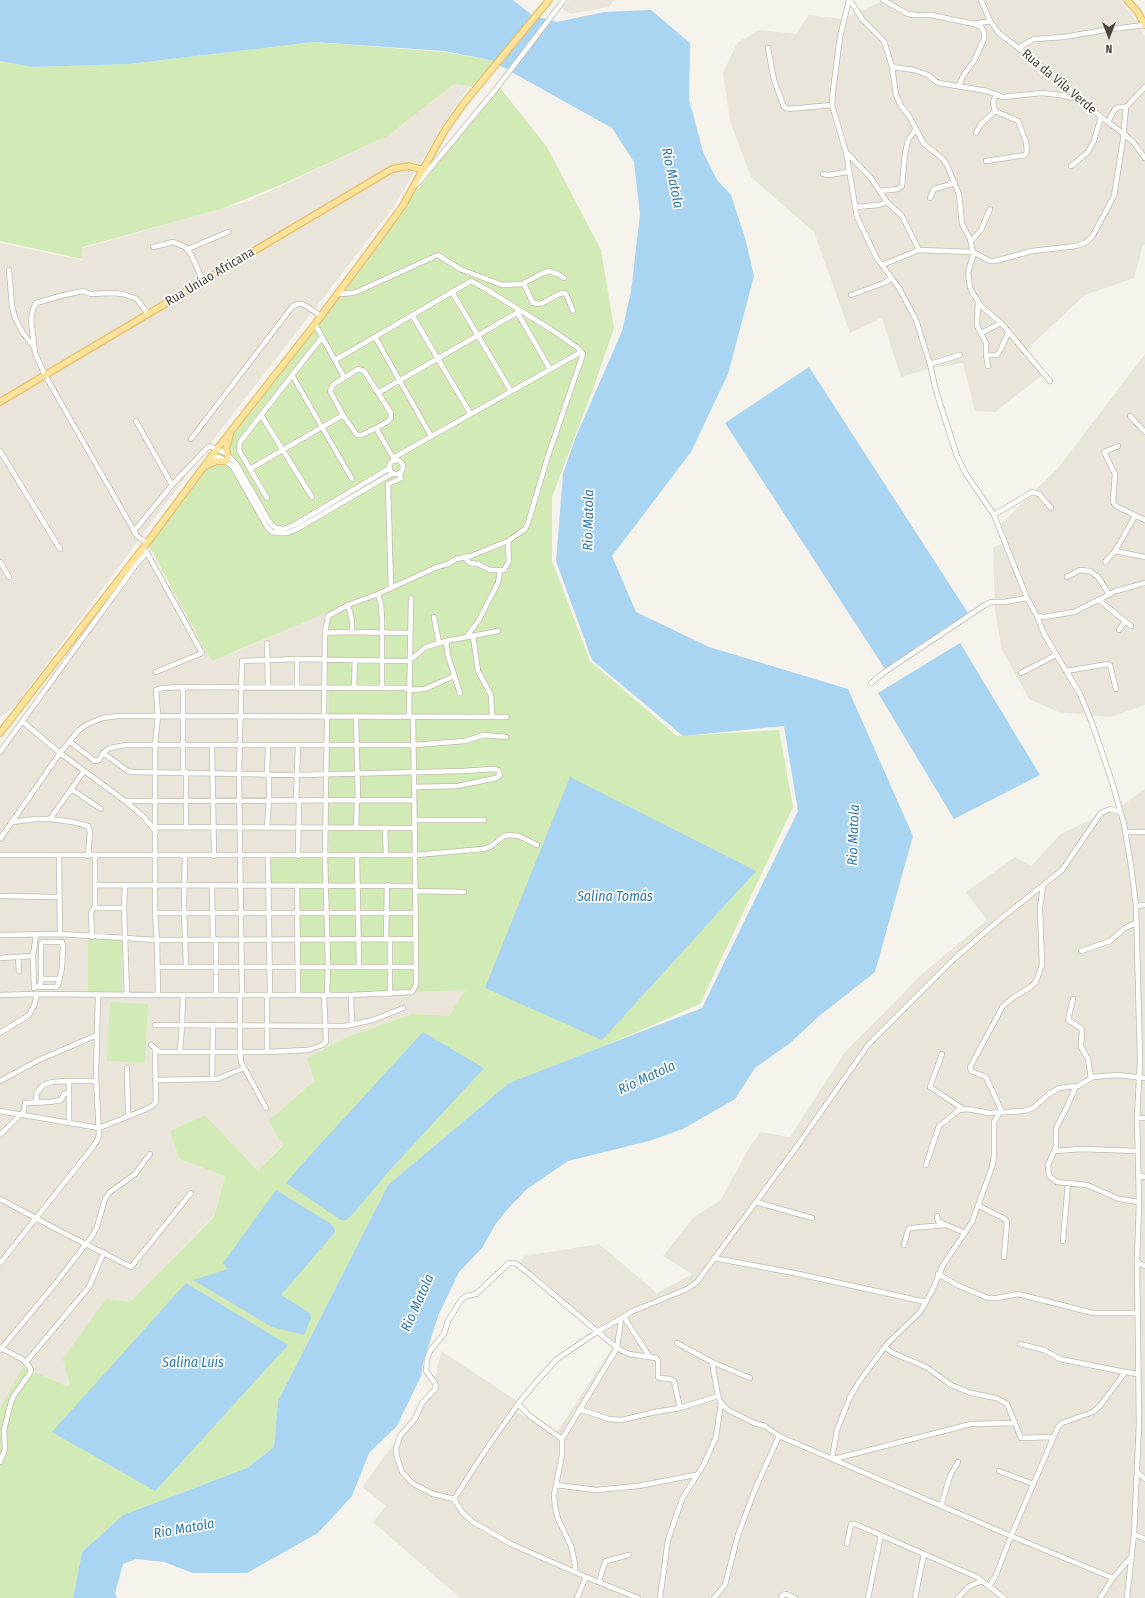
<!DOCTYPE html>
<html>
<head>
<meta charset="utf-8">
<style>
	body { margin:0 }
	#map { position:relative; width:1145px; height:1598px; overflow:hidden; background:#f6f3ec; font-family:"Fira Sans Condensed",sans-serif }
	canvas { display:block }
	.north { position:absolute; left:1089px; top:16px; width:40px; height:40px; -webkit-text-stroke:3px #fff; paint-order:stroke; rotate:180deg; font-size:11px; font-weight:700; line-height:16px; text-align:center; color:#4b4439 }
	.north::after { content:''; display:block; margin:auto; width:14px; height:18px; background:#4b4439; clip-path:polygon(50% 0,100% 100%,50% 72%,0 100%) }
</style>
</head>
<body>
<div id="map">
<canvas width="1145" height="1598"></canvas>
<div class="north">N</div>
</div>
<script>
const context = document.querySelector('canvas').getContext('2d');
context.lineJoin = 'round';
function paint(path, color) { context.fillStyle = color; context.fill(path, 'evenodd'); }
const poly = rows => new Path2D(rows.map(r => 'M' + r).join(''));
function strokePath(path, color, width, dash) { context.strokeStyle = color; context.lineWidth = width; context.lineCap = dash ? 'butt' : 'round'; context.setLineDash(dash || []); context.stroke(path); }
function label(font, color, halo, rows, align = 'center') {
  context.font = font + ' "Fira Sans Condensed",sans-serif'; context.lineWidth = 3.5; context.setLineDash([]); context.textBaseline = 'middle'; context.strokeStyle = halo; context.fillStyle = color; for (const [text, x, y, turn = 0] of rows) {
    context.save(); context.translate(x, y); context.rotate((+turn || 0) * Math.PI / 180); context.textAlign = isNaN(turn) ? turn : align; if (halo) context.strokeText(text, 0, 0); context.fillText(text, 0, 0); context.restore();
  }
}
const residential = poly([
	[569,0,614,0,609,7,570,14,562,9],
	[885,0,1120,0,1140,25,1145,37,1145,244,1143,245,1134,278,1085,295,1027,349,1044,374,995,412,975,411,963,363,927,369,901,377,882,318,850,333,814,232,751,177,730,121,723,73,737,43,759,30,796,34,809,15,842,19],
	[454,84,469,87,452,111,392,209,223,427,13,709,0,717,0,243,82,260,83,248,249,201,388,136],
	[1145,354,1145,705,1110,717,1058,712,1029,699,1002,650,995,611,993,547,1008,542,1001,524,1058,468],
	[537,532,483,862,465,990,449,1016,441,1016,435,1025,411,1014,345,1038,307,1058,314,1081,268,1121,283,1144,258,1171,205,1115,170,1131,179,1159,225,1176,214,1216,166,1265,132,1302,72,1361,68,1380,68,1398,54,1425,0,1598,0,753,61,670,150,553,169,586,192,568,233,653,423,568],
	[1145,789,1145,1598,460,1598,373,1522,386,1506,362,1487,432,1392,441,1351,520,1403,517,1412,557,1432,612,1348,523,1273,518,1267,524,1256,599,1244,657,1293,692,1274,663,1256,694,1217,720,1201,749,1148,760,1132,790,1137,845,1052,922,974,987,920,966,892,1015,857,1031,866,1061,834,1124,804]
]);
const green = poly([
	[314,42,444,52,490,60,494,63,471,87,454,84,388,136,285,183,221,209,83,247,82,259,0,241,0,61,33,67,129,64],
	[497,84,547,147,601,250,614,328,593,389,552,497,552,561,590,661,677,736,779,730,793,807,700,1004,605,1046,509,1083,388,1185,278,1401,274,1447,247,1468,123,1515,82,1552,73,1598,0,1598,0,1408,23,1367,68,1387,69,1383,63,1359,106,1299,130,1302,214,1217,225,1176,179,1159,170,1131,205,1115,258,1171,283,1145,268,1121,314,1081,307,1058,345,1038,411,1014,449,1016,465,990,472,990,299,995,296,886,269,884,269,859,329,854,328,612,212,661,149,546],
	[88,940,122,940,122,992,88,992],
	[110,1002,148,1004,145,1063,107,1061]
]);
const water = poly([
	[0,0,513,0,532,15,557,22,604,12,651,10,690,43,689,99,703,152,717,180,731,195,745,238,754,276,728,374,691,452,612,556,636,612,709,647,848,689,913,836,875,972,818,1017,790,1043,755,1068,735,1099,683,1129,649,1141,568,1161,527,1189,506,1211,495,1225,482,1248,459,1272,438,1316,423,1363,421,1376,397,1426,369,1453,352,1496,318,1533,247,1573,193,1573,164,1562,136,1559,123,1564,115,1593,117,1598,73,1598,82,1552,123,1515,247,1468,274,1447,278,1401,388,1185,509,1083,702,1008,798,811,784,726,683,736,592,660,556,561,563,474,575,439,622,331,631,292,640,214,634,162,612,128,490,60,444,51,314,42,129,64,33,67,0,61],
	[809,367,968,613,885,669,725,423],
	[960,643,1040,775,954,819,878,693],
	[570,777,756,871,602,1040,485,988],
	[423,1032,484,1068,389,1171,351,1216,346,1220,341,1220,286,1183,303,1163],
	[276,1190,331,1224,335,1230,335,1232,281,1295,310,1313,311,1318,304,1335,272,1327,193,1280,228,1269,223,1263],
	[186,1283,288,1345,155,1491,52,1432]
]);
const minor = poly([
	[849,0,840,37,833,91,832,105,846,152,857,217,876,257,899,288,916,320,930,364,936,391,957,456,966,474,994,515,1027,598,1037,616,1044,634,1080,694,1092,723,1112,782,1124,824,1131,866,1136,906,1140,1060,1137,1118,1139,1202,1137,1262,1139,1424,1134,1534,1127,1598],
	[850,0,862,19,884,41,892,67,896,95,901,106,909,116,924,144,943,159,947,165,959,194,962,224,970,239,973,252],
	[883,0,908,14,915,15,931,15,974,24,990,21],
	[981,0,990,21,999,33,1052,74,1101,117,1124,134,1133,142,1145,158],
	[768,48,774,80,784,107,788,109,832,105],
	[1018,48,1034,39,1064,37,1111,29,1145,25],
	[892,67,914,70,928,75,935,81,939,83,987,91,1003,97,1042,93,1060,95,1082,100],
	[959,86,963,76,974,61,984,39,984,32,981,27,974,24],
	[1108,122,1115,109,1119,107,1126,107],
	[976,133,981,124,995,111],
	[846,152,871,178,887,202,902,216,919,250],
	[986,161,1025,155,1027,152,1026,142,1018,121,995,111,993,103,996,94],
	[1071,166,1088,152,1094,141,1101,117],
	[823,174,828,175,848,172],
	[417,184,496,89,564,0],
	[880,191,898,189,902,186,905,154,908,140,916,129],
	[930,198,934,189,955,183],
	[855,207,879,205,887,202],
	[971,241,981,230,990,209],
	[153,247,173,242,185,247,191,254,203,281],
	[188,249,228,232],
	[974,253,968,272,970,287,972,292,981,306,1001,323,1050,381],
	[882,265,919,250,973,252,990,261,995,261,1032,251,1076,246,1085,243,1092,237,1114,196,1123,140,1126,107,1145,87],
	[9,270,12,306,15,318,23,333,33,346],
	[524,284,533,303,541,304,559,294,564,293,566,294,573,311],
	[452,292,511,391],
	[337,294,353,293,361,290,438,255,460,269,502,285,522,284,543,273,549,271,558,274,564,278],
	[851,295,884,283,892,278],
	[978,301,977,326,986,343,986,355],
	[517,312,550,369],
	[412,315,470,413],
	[315,324,344,377],
	[981,333,1001,323],
	[375,337,431,436],
	[930,364,960,355],
	[988,366,986,355,997,355,1001,349,1008,333],
	[292,375,352,479],
	[378,393,520,311],
	[261,415,312,497],
	[1130,416,1145,432],
	[136,421,172,485],
	[376,428,362,435,357,435,343,415,330,391,333,385,358,369,364,371,391,413,391,418,387,422,376,428,395,461],
	[191,439,292,307,297,304,303,304,321,316],
	[1118,446,1104,452,1115,474,1113,502,1116,506,1145,520],
	[0,451,60,549],
	[212,456,221,458,233,467,267,527,272,532,279,533,287,533,297,529,393,473],
	[393,458,581,352],
	'389 467a7 7 0 1 1 14 0a7 7 0 1 1-14 0Z',
	[250,469,343,415],
	[267,498,239,450,240,442,322,337],
	[994,515,1032,492,1039,494,1051,508],
	[134,531,172,485,209,446,226,453,237,465,269,521,273,526,277,528,284,529,294,525,390,468],
	[147,543,137,536,45,375,35,353,31,320,33,309,36,303,64,295,83,291,91,294,113,293,123,294,137,299,148,314],
	[146,551,202,653,156,672],
	[1115,551,1145,557],
	[464,557,470,563,478,564,490,570,504,570,509,561,508,541],
	[0,562,9,577],
	[1105,562,1115,551,1135,516],
	[1067,577,1080,570,1090,571,1098,577,1109,594],
	[391,588,388,484,400,479,401,478,399,473],
	[378,594,381,604,382,621,382,688],
	[1099,600,1131,626],
	[348,605,352,620,352,632],
	[1037,616,1044,617,1074,612,1116,591,1145,583],
	[434,617,439,643],
	[1119,630,1125,621],
	[325,633,343,632,410,633],
	[467,636,479,620,488,602,498,583,500,570],
	[473,636,478,671,491,695,492,717],
	[446,641,448,656,460,693],
	[267,643,268,687],
	[1066,671,1108,664,1110,665,1116,689],
	[1021,673,1056,655],
	[871,683,886,671,985,605,991,602,1004,602,1027,598],
	[183,687,183,772],
	[297,687,297,659],
	[354,687,355,660],
	[408,690,425,689,454,676],
	[324,716,325,633,328,616,348,605,378,594,437,567,448,564,456,559,471,556,508,541,525,529,528,523,548,456,583,354,578,348,552,330,484,288,471,281,335,360],
	[327,716,325,856,328,966,327,995],
	[356,717,358,800],
	[409,717,411,598],
	[23,722,60,753,125,801,144,817,156,832],
	[70,742,95,761,99,760,103,753,110,748,126,745,414,745,465,741,484,735,506,737],
	[212,746,214,856],
	[0,752,136,565,147,552],
	[103,753,128,771,132,772,298,775,463,771,493,769,498,770,500,775,496,778,458,786,414,787],
	[267,774,268,746],
	[71,789,101,809],
	[296,800,298,746],
	[125,801,414,800],
	[50,819,84,771],
	[415,820,484,820],
	[12,822,36,819,50,819,73,822,88,826,90,832,88,856],
	[155,827,415,828],
	[186,827,186,772],
	[267,827,269,800,269,774],
	[356,828,357,800],
	[385,828,386,855],
	[1126,832,1145,832],
	[0,839,60,753,79,730,86,725,102,718,118,716,158,716,507,717],
	[0,855,415,855,483,849,490,847,504,836,510,835,519,836,537,845],
	[59,856,60,934],
	[185,856,184,907,186,966],
	[268,856,270,995],
	[298,856,299,800],
	[357,856,359,967],
	[95,885,416,886],
	[297,885,298,995],
	[212,886,213,940],
	[416,891,464,892],
	[0,896,59,897],
	[1136,906,1145,905],
	[95,908,124,908,125,885],
	[124,908,127,995],
	[155,913,415,913],
	[0,935,60,934,157,940,415,939],
	[92,937,91,914,92,910,95,908,95,856],
	[216,939,216,995],
	[386,939,387,885],
	[1081,951,1110,941,1125,928,1136,923],
	[33,956,34,988],
	[18,957,19,971],
	[0,958,33,956,36,935],
	[158,967,416,967],
	[41,979,59,979],
	[34,987,56,987,58,985,62,968,63,946,62,942,43,942,41,944,41,981,39,987],
	[390,994,390,939],
	[0,995,34,994,158,995,351,995,412,992,416,985,415,855,413,717],
	[158,995,157,940,155,913,155,745,158,716,156,690,162,688,183,687,408,688],
	[240,995,240,1052,241,1062,266,1108],
	[242,995,239,773,242,661,297,659,409,661,426,647,446,641,498,631],
	[351,995,352,1025],
	[1073,999,1068,1020,1082,1029,1081,1047,1088,1059,1091,1078],
	[155,1025,345,1026,373,1020,403,1008],
	[0,1033,29,1015,34,1006,37,994],
	[151,1045,160,1052,267,1052,308,1050,322,1045,326,1042,324,995],
	[180,1052,182,1025,183,995],
	[267,1052,267,995],
	[942,1054,930,1087,963,1109],
	[127,1068,128,1116],
	[212,1079,213,1025],
	[155,1080,217,1079,244,1068],
	[0,1081,39,1060,97,1035],
	[69,1081,96,1081],
	[1076,1086,1066,1109,1056,1128,1056,1147,1048,1165,1049,1176,1057,1182,1087,1185,1119,1199,1139,1202],
	[37,1103,36,1094,43,1085,52,1082,69,1081,69,1093],
	[0,1111,99,1128,144,1110,152,1106,156,1102,155,1049],
	[1002,1112,986,1077,971,1071,970,1067,1003,1006,1014,997,1029,988,1035,983,1037,979,1042,965,1040,908,1043,886],
	[23,1115,25,1103,50,1102,61,1100,64,1094,69,1093,69,1123],
	[1137,1118,1145,1118],
	[0,1135,21,1114],
	[1055,1151,1081,1149,1138,1151],
	[926,1165,939,1126,959,1110,968,1109,989,1113,1024,1111,1033,1108,1049,1094,1059,1088,1078,1086,1093,1077,1117,1075,1145,1078],
	[1138,1175,1145,1177],
	[0,1199,60,1231,131,1267,191,1193],
	[756,1202,812,1218],
	[979,1206,1005,1219,1007,1222,1004,1257],
	[937,1216,938,1221,942,1223,965,1233],
	[1063,1241,1068,1183],
	[904,1245,908,1230,910,1228,946,1225],
	[714,1258,794,1273,926,1302],
	[1137,1262,1145,1266],
	[0,1263,92,1148,98,1139,99,1134,96,1076,98,995],
	[938,1274,959,1286,988,1298,997,1298,1018,1294,1093,1313,1138,1313],
	[624,1317,649,1356],
	[677,1343,712,1362,718,1396,721,1403,728,1410,754,1423,765,1426,779,1436,1011,1536,1113,1578],
	[1020,1344,1044,1350,1060,1359,1125,1372],
	[885,1347,893,1353,926,1367,951,1385,971,1393,996,1398,1007,1404,1021,1438,1053,1437],
	[0,1350,55,1284,92,1236,97,1227,105,1199,110,1192,135,1174,150,1154],
	[26,1362,89,1287,104,1252],
	[712,1362,750,1378],
	[518,1404,530,1416,562,1439],
	[579,1409,609,1419,622,1420,655,1412,680,1408,718,1396],
	[832,1458,837,1430,850,1397,859,1382,887,1344,920,1312,932,1291,943,1265,972,1222,992,1167,994,1156,994,1122,1000,1112],
	[834,1459,971,1424,1015,1423],
	[0,1462,5,1449,4,1430,10,1406,13,1397,30,1373,31,1370,29,1366,22,1359,1,1348],
	[999,1471,1033,1484],
	[1137,1472,1145,1479],
	[556,1485,596,1490,638,1486,695,1475],
	[454,1499,485,1451,518,1404,537,1381,557,1359,597,1332,633,1311,687,1289,697,1282,795,1149,868,1045,955,958,998,921,1062,870,1101,813,1110,809,1120,812],
	[454,1499,433,1494,412,1483,402,1472,397,1457,396,1449,400,1436,415,1419,422,1403,436,1388,435,1383,426,1371,427,1359,430,1351,444,1334,448,1321,461,1300,466,1296,476,1294,509,1263,515,1263,527,1272,617,1348,629,1354,656,1358,658,1361,658,1377,660,1378,670,1379,674,1381,680,1408],
	[454,1499,462,1512,473,1522,511,1544,586,1577,638,1598],
	[941,1506,950,1476,958,1462],
	[1134,1534,1145,1539],
	[847,1544,851,1524,855,1524,977,1577,1004,1598],
	[575,1571,575,1564,571,1546,558,1519,555,1507,554,1495,562,1455,562,1439,617,1348,621,1319],
	[599,1582,603,1568,606,1561,629,1555],
	[989,1587,996,1575,1011,1536,1058,1427,1062,1423,1093,1412,1100,1406,1125,1372,1138,1374],
	[577,1598,586,1577],
	[660,1598,668,1540,682,1499,704,1464,716,1437,721,1403],
	[714,1598,725,1585,738,1535,756,1487,779,1436],
	[781,1598,783,1595,786,1594,795,1598],
	[868,1598,881,1535],
	[915,1598,924,1554],
	[958,1598,968,1587,982,1581],
	[1100,1598,1113,1578,1132,1556]
]);
const major = poly([
	[1127,0,1137,11,1145,25],
	[0,402,392,169,409,166,424,170],
	[228,456,226,449,230,435],
	[206,466,216,461,227,461],
	[0,733,147,543,217,449,315,324,383,233,402,207,445,130,464,103,549,0]
]);
const streetNames = [
	["Rua da Vila Verde",1059,82,40],
	["Rua Uniao Africana",210,277,-31]
];
const waterNames = [
	["Rio Matola",672,178,78],
	["Rio Matola",589,520,-89],
	["Rio Matola",854,835,-88],
	["Salina Tomás",615,897],
	["Rio Matola",647,1078,-25],
	["Rio Matola",418,1303,-66],
	["Salina Luís",193,1363],
	["Rio Matola",184,1529,-10]
];
paint(residential, '#eae5da');
paint(green, '#d2eab5');
paint(water, '#a9d4f2');
strokePath(minor, '#c2bbae', 6);
strokePath(major, '#e6c16a', 8);
strokePath(minor, '#fff', 4.5);
strokePath(major, '#ffe39c', 5.5);
label('13px', '#4b4439', '#fff', streetNames);
label('italic 14px', '#2e7ab2', '#fff', waterNames);
</script>
</body>
</html>
